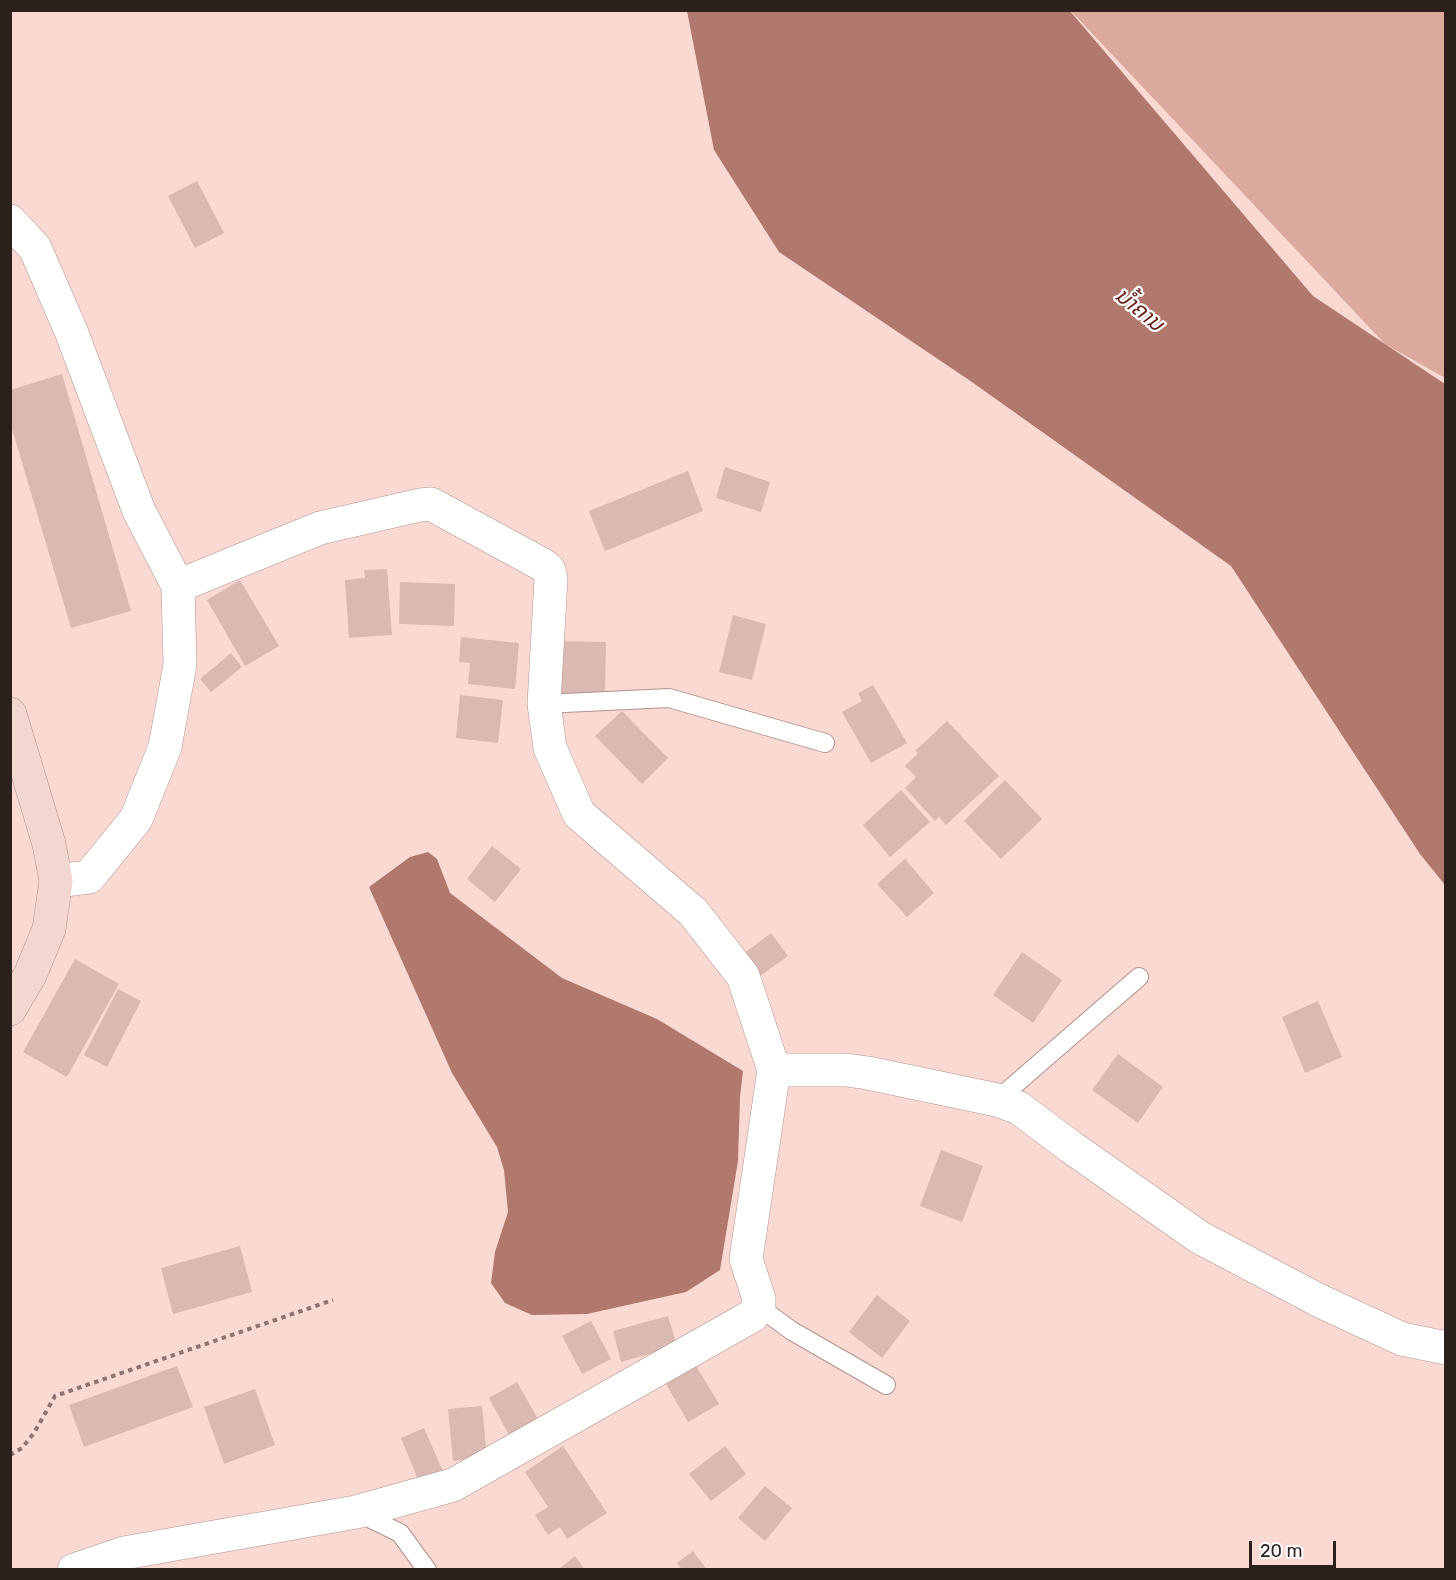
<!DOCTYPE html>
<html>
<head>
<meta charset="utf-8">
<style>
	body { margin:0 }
	#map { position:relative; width:1456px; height:1580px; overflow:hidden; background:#fad9d2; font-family:Rubik,sans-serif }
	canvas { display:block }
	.frame { position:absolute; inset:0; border:12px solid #2c201d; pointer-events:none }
	.scale { position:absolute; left:1249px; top:1541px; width:87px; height:27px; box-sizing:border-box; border:3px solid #2c201d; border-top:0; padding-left:8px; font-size:18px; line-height:21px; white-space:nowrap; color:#2c201d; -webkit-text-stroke:4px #fff; paint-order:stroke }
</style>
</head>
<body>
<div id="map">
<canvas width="1456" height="1580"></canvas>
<div class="frame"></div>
<div class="scale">20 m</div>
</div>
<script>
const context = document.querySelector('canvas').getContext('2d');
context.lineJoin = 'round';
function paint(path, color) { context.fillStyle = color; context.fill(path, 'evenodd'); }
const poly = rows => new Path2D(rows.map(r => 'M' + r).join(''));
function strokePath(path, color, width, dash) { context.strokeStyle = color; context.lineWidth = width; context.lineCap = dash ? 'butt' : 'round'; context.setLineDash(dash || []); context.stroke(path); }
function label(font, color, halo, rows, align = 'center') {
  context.font = font + ' Rubik,"Noto Sans Lao",sans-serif'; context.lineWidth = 4.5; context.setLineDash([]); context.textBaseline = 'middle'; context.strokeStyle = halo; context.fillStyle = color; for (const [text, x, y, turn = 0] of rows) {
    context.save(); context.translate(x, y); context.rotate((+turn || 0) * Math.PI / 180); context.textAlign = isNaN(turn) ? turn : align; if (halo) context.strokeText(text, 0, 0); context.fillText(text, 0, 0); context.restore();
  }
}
const green = poly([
	[1071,11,1445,11,1445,378,1385,344]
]);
const water = poly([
	[687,11,1070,11,1313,296,1445,384,1445,885,1420,854,1231,566,969,380,779,252,714,150],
	[428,852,437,859,450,893,562,978,657,1019,743,1071,740,1097,738,1161,720,1270,686,1292,587,1314,532,1315,505,1303,491,1283,495,1252,508,1212,504,1170,497,1147,452,1073,369,887,410,857]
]);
const building = poly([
	[197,181,224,233,195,248,168,196],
	[62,374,131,611,71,628,10,422,10,390],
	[725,467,770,482,761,512,716,498],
	[688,471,703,511,605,551,589,511],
	[387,569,392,635,349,638,345,580,365,578,364,570],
	[240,580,279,646,245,666,207,600],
	[400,582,455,584,454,626,399,624],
	[733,615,766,624,752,680,719,672],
	[461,637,519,643,515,689,468,684,470,663,459,662],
	[555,641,606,642,605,694,554,693],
	[231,653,242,667,211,692,200,679],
	[873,685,907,743,871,763,842,712,862,701,858,693],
	[460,695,503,700,498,743,456,738],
	[622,711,668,758,642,784,595,736],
	[947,721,999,776,946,825,939,817,935,821,905,788,916,777,905,766,918,753,915,751],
	[1005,780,1042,819,1001,859,964,821],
	[901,790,930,822,890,857,863,825],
	[492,846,521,869,495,902,467,879],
	[905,859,934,893,907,917,877,884],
	[771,933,788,956,760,976,743,954],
	[1022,952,1062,980,1033,1023,993,995],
	[75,959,119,984,67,1077,23,1052],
	[118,989,141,1001,107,1067,84,1055],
	[1318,1001,1342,1057,1305,1073,1282,1017],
	[1118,1054,1163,1087,1138,1123,1092,1090],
	[941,1150,983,1166,962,1222,920,1206],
	[240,1246,252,1292,173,1314,161,1268],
	[877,1295,910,1321,882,1358,849,1332],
	[668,1316,677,1346,621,1362,613,1331],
	[591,1321,611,1359,582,1374,562,1336],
	[177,1366,193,1407,84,1447,69,1405],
	[696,1366,719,1404,688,1422,666,1384],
	[517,1382,539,1421,510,1437,489,1398],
	[255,1389,275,1445,224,1464,204,1407],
	[482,1406,487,1457,453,1461,448,1409],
	[424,1428,445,1476,421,1487,401,1438],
	[563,1446,607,1513,567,1539,560,1527,548,1535,535,1515,548,1507,525,1472],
	[725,1446,746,1474,711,1501,689,1474],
	[765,1486,792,1508,765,1541,738,1518],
	[693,1551,707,1570,682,1570,677,1563],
	[575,1556,585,1570,558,1570]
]);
const path = poly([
	[10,1455,22,1448,34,1433,55,1396,333,1300]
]);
const lane = poly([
	[544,704,669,698,825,743],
	[997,1100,1139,977],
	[759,1307,792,1331,886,1385],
	[359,1513,400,1533,427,1570]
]);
const street = poly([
	[10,221,35,248,71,331,139,511,178,586,180,665,165,747,136,819,89,877,56,881],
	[774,1070,846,1070,868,1073,997,1100,1019,1108,1071,1147,1199,1237,1320,1301,1402,1339,1446,1348],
	[74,1570,124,1553,356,1512,453,1485,752,1316,759,1307,759,1299,746,1259,774,1070,743,976,693,912,579,814,550,748,544,704,551,578,549,570,543,565,431,504,420,505,320,528,178,586]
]);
const secondary = poly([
	[10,714,49,844,56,881,49,929,30,975,10,1009]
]);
const waterNames = [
	["ນ້ຳຄານ",1139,310,39]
];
paint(green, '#dba99e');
paint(water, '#b1786d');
paint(building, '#d9b9b2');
strokePath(lane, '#b1928c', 20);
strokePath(street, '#b1928c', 34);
strokePath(secondary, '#b1928c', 34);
strokePath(path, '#89746f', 4, [4.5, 4.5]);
strokePath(lane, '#fff', 18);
strokePath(street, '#fff', 33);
strokePath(secondary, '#f2d6d0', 33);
label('italic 22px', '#651f13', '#fff', waterNames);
</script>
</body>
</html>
